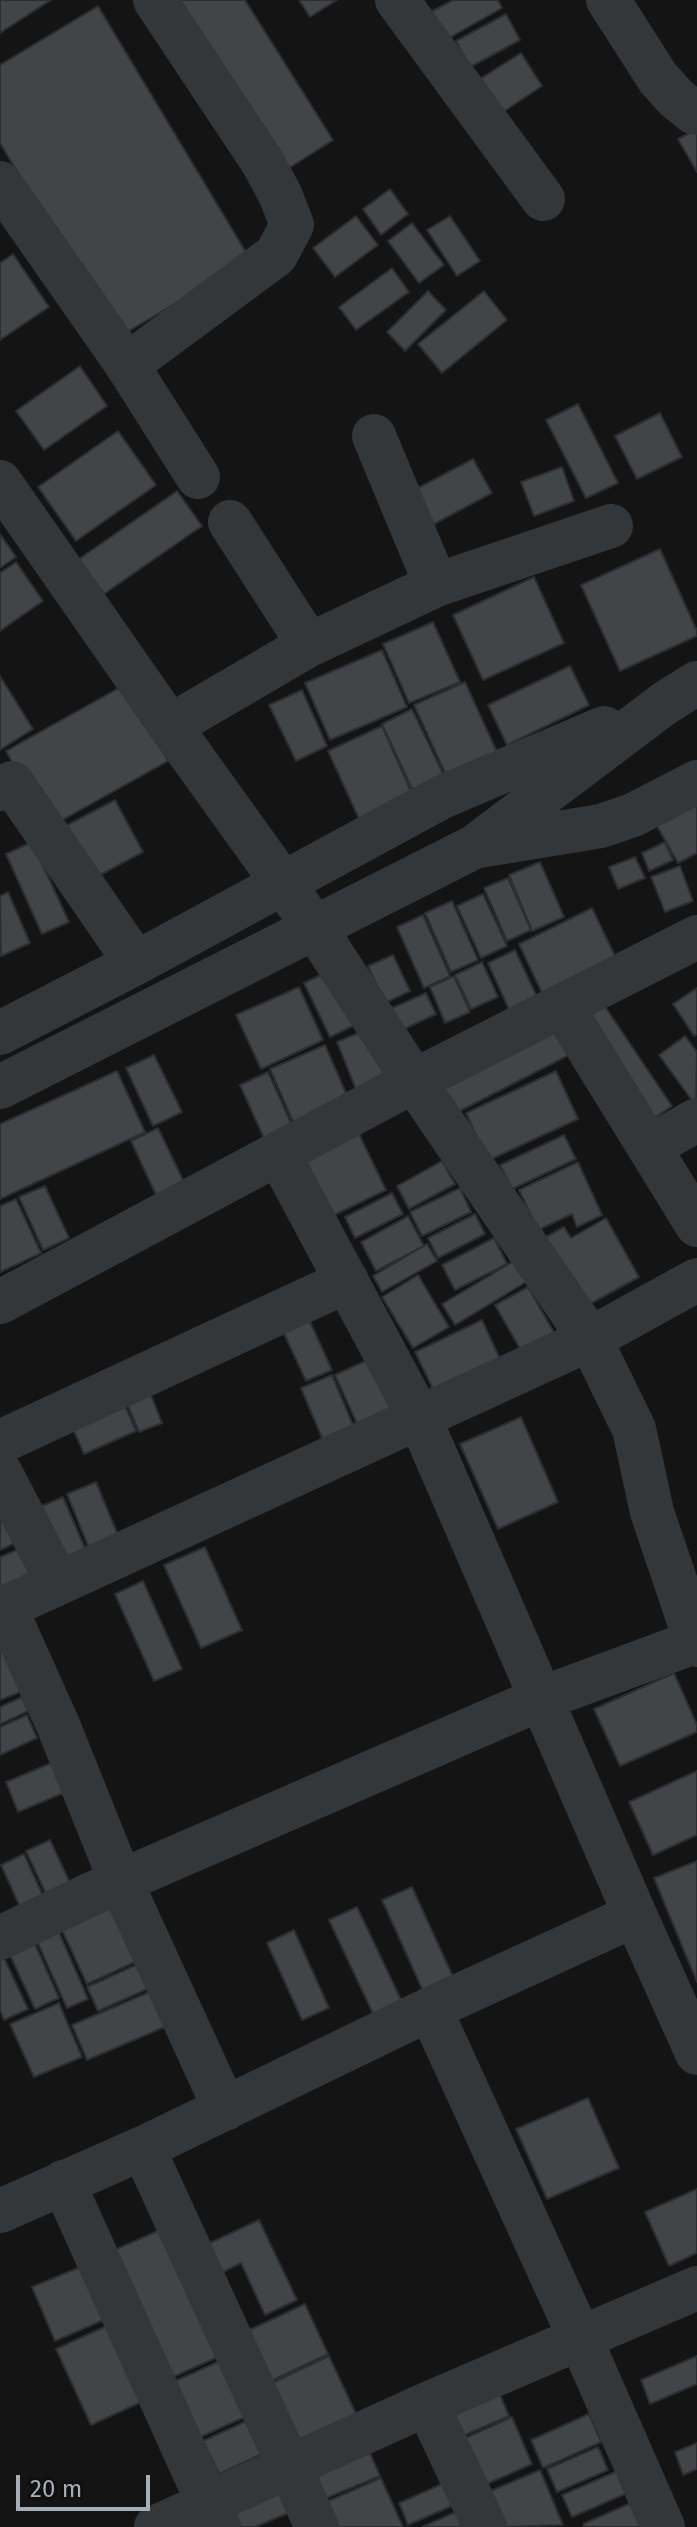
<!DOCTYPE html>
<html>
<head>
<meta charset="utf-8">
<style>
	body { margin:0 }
	#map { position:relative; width:697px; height:2527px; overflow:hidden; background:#141415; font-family:"Fira Sans",sans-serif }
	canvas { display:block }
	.scale { position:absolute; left:16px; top:2475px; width:134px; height:36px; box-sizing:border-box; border:4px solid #a5aeb6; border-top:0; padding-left:10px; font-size:24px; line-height:28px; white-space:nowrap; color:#a5aeb6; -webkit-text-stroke:6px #0f0f10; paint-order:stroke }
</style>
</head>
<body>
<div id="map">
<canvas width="697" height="2527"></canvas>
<div class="scale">20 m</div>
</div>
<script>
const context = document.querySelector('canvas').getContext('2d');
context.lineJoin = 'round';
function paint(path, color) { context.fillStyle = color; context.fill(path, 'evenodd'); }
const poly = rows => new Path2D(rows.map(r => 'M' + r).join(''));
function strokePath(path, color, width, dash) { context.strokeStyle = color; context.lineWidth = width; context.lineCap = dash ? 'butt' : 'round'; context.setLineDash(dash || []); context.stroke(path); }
const building = poly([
	[0,0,51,0,0,33,0,0],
	[178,0,245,0,333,140,286,170,178,0],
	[299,0,337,0,310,17,299,0],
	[453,0,498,0,502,8,440,43,425,15,453,0],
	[98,6,250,259,117,338,0,143,0,65,98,6],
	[506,14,520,40,470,67,456,41,506,14],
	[521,53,542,86,494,118,472,84,521,53],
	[697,129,697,172,678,139,697,129],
	[390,189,408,214,381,235,363,209,390,189],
	[356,216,378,245,335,277,313,248,356,216],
	[450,216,480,261,457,276,427,230,450,216],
	[412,223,444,265,419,283,388,241,412,223],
	[13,254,49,307,0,340,0,263,13,254],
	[392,268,409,292,356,330,339,307,392,268],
	[428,291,446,310,405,351,387,332,428,291],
	[484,291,507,320,442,373,418,344,484,291],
	[80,366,107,406,44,450,16,411,80,366],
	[578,404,618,483,586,498,546,420,578,404],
	[660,413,682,457,637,479,615,436,660,413],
	[118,431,156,485,76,541,38,487,118,431],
	[473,459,492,493,434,524,416,489,473,459],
	[562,467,574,501,534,516,521,482,562,467],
	[177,491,202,526,104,594,79,559,177,491],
	[0,534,16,557,0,568,0,534],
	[660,549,697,631,697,636,620,671,581,585,660,549],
	[16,562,43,601,0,631,0,573,16,562],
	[534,577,564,643,483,680,453,615,534,577],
	[433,622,460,682,409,703,383,644,433,622],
	[382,650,407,707,330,740,305,683,382,650],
	[570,666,589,705,507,745,488,705,570,666],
	[0,676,33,729,0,750,0,676],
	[465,682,497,752,446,775,414,705,465,682],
	[126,684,168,761,48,828,6,751,126,684],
	[302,690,327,746,296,761,269,705,302,690],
	[412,709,444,776,413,791,382,724,412,709],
	[382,726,413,796,360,821,328,751,382,726],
	[697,795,697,853,678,863,653,819,697,795],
	[115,800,143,852,85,883,58,830,115,800],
	[32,842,69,922,42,934,6,854,32,842],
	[665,842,673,860,649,871,642,853,665,842],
	[635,857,645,878,618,889,609,867,635,857],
	[540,862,564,917,532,931,509,875,540,862],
	[680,866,693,901,665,912,651,877,680,866],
	[508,878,531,930,507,941,484,888,508,878],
	[8,892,30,943,1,956,0,896,8,892],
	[483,894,507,946,481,958,457,906,483,894],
	[452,901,478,960,451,972,425,913,452,901],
	[592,908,616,958,542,993,519,944,592,908],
	[423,915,450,976,424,988,397,927,423,915],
	[515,950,539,1001,511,1014,488,963,515,950],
	[393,955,410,991,385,1003,368,966,393,955],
	[482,962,498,997,471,1009,455,975,482,962],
	[329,971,355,1025,330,1037,304,983,329,971],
	[454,976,470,1012,445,1023,430,987,454,976],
	[299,987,323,1040,261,1069,236,1015,299,987],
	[697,988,697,1034,694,1036,673,1004,697,988],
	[426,993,436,1014,402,1030,392,1008,426,993],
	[604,1005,672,1106,653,1119,586,1018,604,1005],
	[553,1023,569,1055,454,1114,438,1082,553,1023],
	[368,1029,391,1082,359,1097,337,1042,368,1029],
	[685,1036,697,1052,696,1106,659,1055,685,1036],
	[325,1045,353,1109,298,1133,270,1069,325,1045],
	[154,1055,182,1112,153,1126,126,1068,154,1055],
	[117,1071,145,1132,0,1199,0,1124,117,1071],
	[556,1071,578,1119,487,1161,466,1113,556,1071],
	[268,1072,295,1132,267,1145,240,1085,268,1072],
	[158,1128,185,1184,157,1197,131,1141,158,1128],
	[357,1130,386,1190,324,1220,295,1161,357,1130],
	[564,1135,576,1159,512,1189,500,1165,564,1135],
	[442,1161,455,1184,409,1209,397,1186,442,1161],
	[578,1162,602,1215,577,1227,572,1214,538,1230,519,1190,578,1162],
	[45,1186,69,1238,43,1250,19,1197,45,1186],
	[460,1188,471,1212,422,1236,410,1212,460,1188],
	[392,1193,403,1214,355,1238,345,1217,392,1193],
	[16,1199,41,1253,0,1272,0,1206,16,1199],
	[475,1214,485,1234,438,1258,428,1238,475,1214],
	[408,1216,424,1246,376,1271,361,1242,408,1216],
	[606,1218,639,1277,581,1309,542,1239,564,1227,571,1238,606,1218],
	[494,1238,507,1264,455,1290,442,1265,494,1238],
	[427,1244,437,1261,382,1292,373,1276,427,1244],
	[519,1258,531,1279,455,1325,442,1304,519,1258],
	[418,1275,449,1327,413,1348,382,1297,418,1275],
	[528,1287,556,1336,523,1354,495,1305,528,1287],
	[307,1315,332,1370,306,1381,281,1327,307,1315],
	[482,1320,501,1361,435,1393,415,1352,482,1320],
	[374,1357,404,1420,364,1439,335,1375,374,1357],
	[332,1375,356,1432,325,1445,301,1388,332,1375],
	[147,1385,162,1423,139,1432,123,1394,147,1385],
	[120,1394,136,1431,84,1454,68,1417,120,1394],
	[521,1417,558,1502,498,1529,460,1444,521,1417],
	[96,1482,120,1540,91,1553,67,1494,96,1482],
	[63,1497,87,1553,62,1563,39,1507,63,1497],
	[0,1519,17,1542,0,1550,0,1519],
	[26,1546,43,1584,0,1602,0,1557,26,1546],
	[205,1547,242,1630,201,1648,164,1565,205,1547],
	[143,1581,182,1669,154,1681,115,1594,143,1581],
	[0,1639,23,1691,0,1700,0,1639],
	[674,1673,697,1725,697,1732,620,1766,594,1709,674,1673],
	[22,1697,28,1711,0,1724,0,1707,22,1697],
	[27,1715,37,1738,0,1755,0,1727,27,1715],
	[61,1759,73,1789,18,1812,6,1782,61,1759],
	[697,1771,697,1835,653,1855,629,1802,697,1771],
	[50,1840,72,1887,48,1898,26,1851,50,1840],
	[24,1854,43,1896,20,1907,1,1865,24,1854],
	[697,1861,697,1982,654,1878,697,1861],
	[412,1887,454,1979,424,1993,382,1900,412,1887],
	[109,1905,137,1961,87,1984,61,1928,109,1905],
	[357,1907,404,2006,376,2020,329,1920,357,1907],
	[58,1930,88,1999,67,2008,36,1939,58,1930],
	[294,1930,329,2008,302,2020,267,1943,294,1930],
	[33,1940,59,1998,35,2009,8,1951,33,1940],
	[4,1958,28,2009,4,2020,0,2010,0,1960,4,1958],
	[145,1961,156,1985,98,2011,87,1987,145,1961],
	[152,1991,167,2026,87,2060,72,2025,152,1991],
	[59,2003,82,2057,34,2077,10,2024,59,2003],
	[588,2098,619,2168,547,2199,516,2129,588,2098],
	[697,2189,697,2253,669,2266,645,2212,697,2189],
	[259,2220,297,2300,265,2315,241,2263,215,2276,201,2247,259,2220],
	[165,2228,220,2356,164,2381,107,2253,165,2228],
	[90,2263,113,2316,55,2341,32,2287,90,2263],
	[305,2304,328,2354,269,2382,245,2332,305,2304],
	[115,2322,150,2398,91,2425,56,2349,115,2322],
	[329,2356,357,2416,300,2443,272,2383,329,2356],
	[697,2356,697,2384,650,2404,641,2380,697,2356],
	[220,2361,245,2417,191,2441,166,2385,220,2361],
	[495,2383,509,2416,460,2437,446,2403,495,2383],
	[589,2414,601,2442,543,2468,531,2440,589,2414],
	[512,2417,532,2464,480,2487,459,2441,512,2417],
	[253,2418,268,2451,219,2474,203,2441,253,2418],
	[697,2443,697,2469,683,2475,675,2452,697,2443],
	[367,2446,380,2476,326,2498,314,2468,367,2446],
	[598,2447,608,2470,557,2492,547,2469,598,2447],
	[622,2469,632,2491,572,2517,562,2495,622,2469],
	[540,2470,563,2525,502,2527,488,2492,540,2470],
	[381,2478,403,2527,334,2527,324,2503,381,2478],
	[451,2480,461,2502,408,2525,399,2503,451,2480],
	[279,2485,291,2512,255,2527,230,2527,222,2510,279,2485],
	[640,2499,653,2527,584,2527,583,2524,640,2499],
	[460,2510,468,2527,422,2527,460,2510]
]);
const minor = poly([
	[397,0,543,199],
	[608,0,658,78,675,97,693,112,697,113],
	[0,183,127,365,198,477],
	[127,365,276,255,292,225,280,194,262,161,155,0],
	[374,436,436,585],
	[0,482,170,726,315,928,414,1081,590,1339,634,1429,652,1512,697,1645],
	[230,522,309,645],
	[170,726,309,645,436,585,611,526],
	[0,789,12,783,136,963],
	[479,846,601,826,633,815,697,782],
	[562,1006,697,1225],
	[0,1033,136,963,442,797,604,728],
	[0,1087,474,847,665,703,697,683],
	[649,1147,697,1120],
	[279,1155,419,1417,635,1915,697,2053],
	[0,1302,414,1081,697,937],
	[0,1442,347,1281],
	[0,1472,58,1583],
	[5,1607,58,1725,121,1882,225,2109],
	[0,1610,590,1339,697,1280],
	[0,1938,87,1896,540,1699,697,1641],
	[430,2009,580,2338,663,2527],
	[143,2148,317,2527],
	[63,2182,219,2527],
	[0,2211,143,2148,430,2009,635,1915],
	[427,2404,485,2527],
	[156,2527,427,2404,697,2288]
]);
paint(building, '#424548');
strokePath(building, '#2d2e31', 2);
strokePath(minor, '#34373a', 44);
</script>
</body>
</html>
